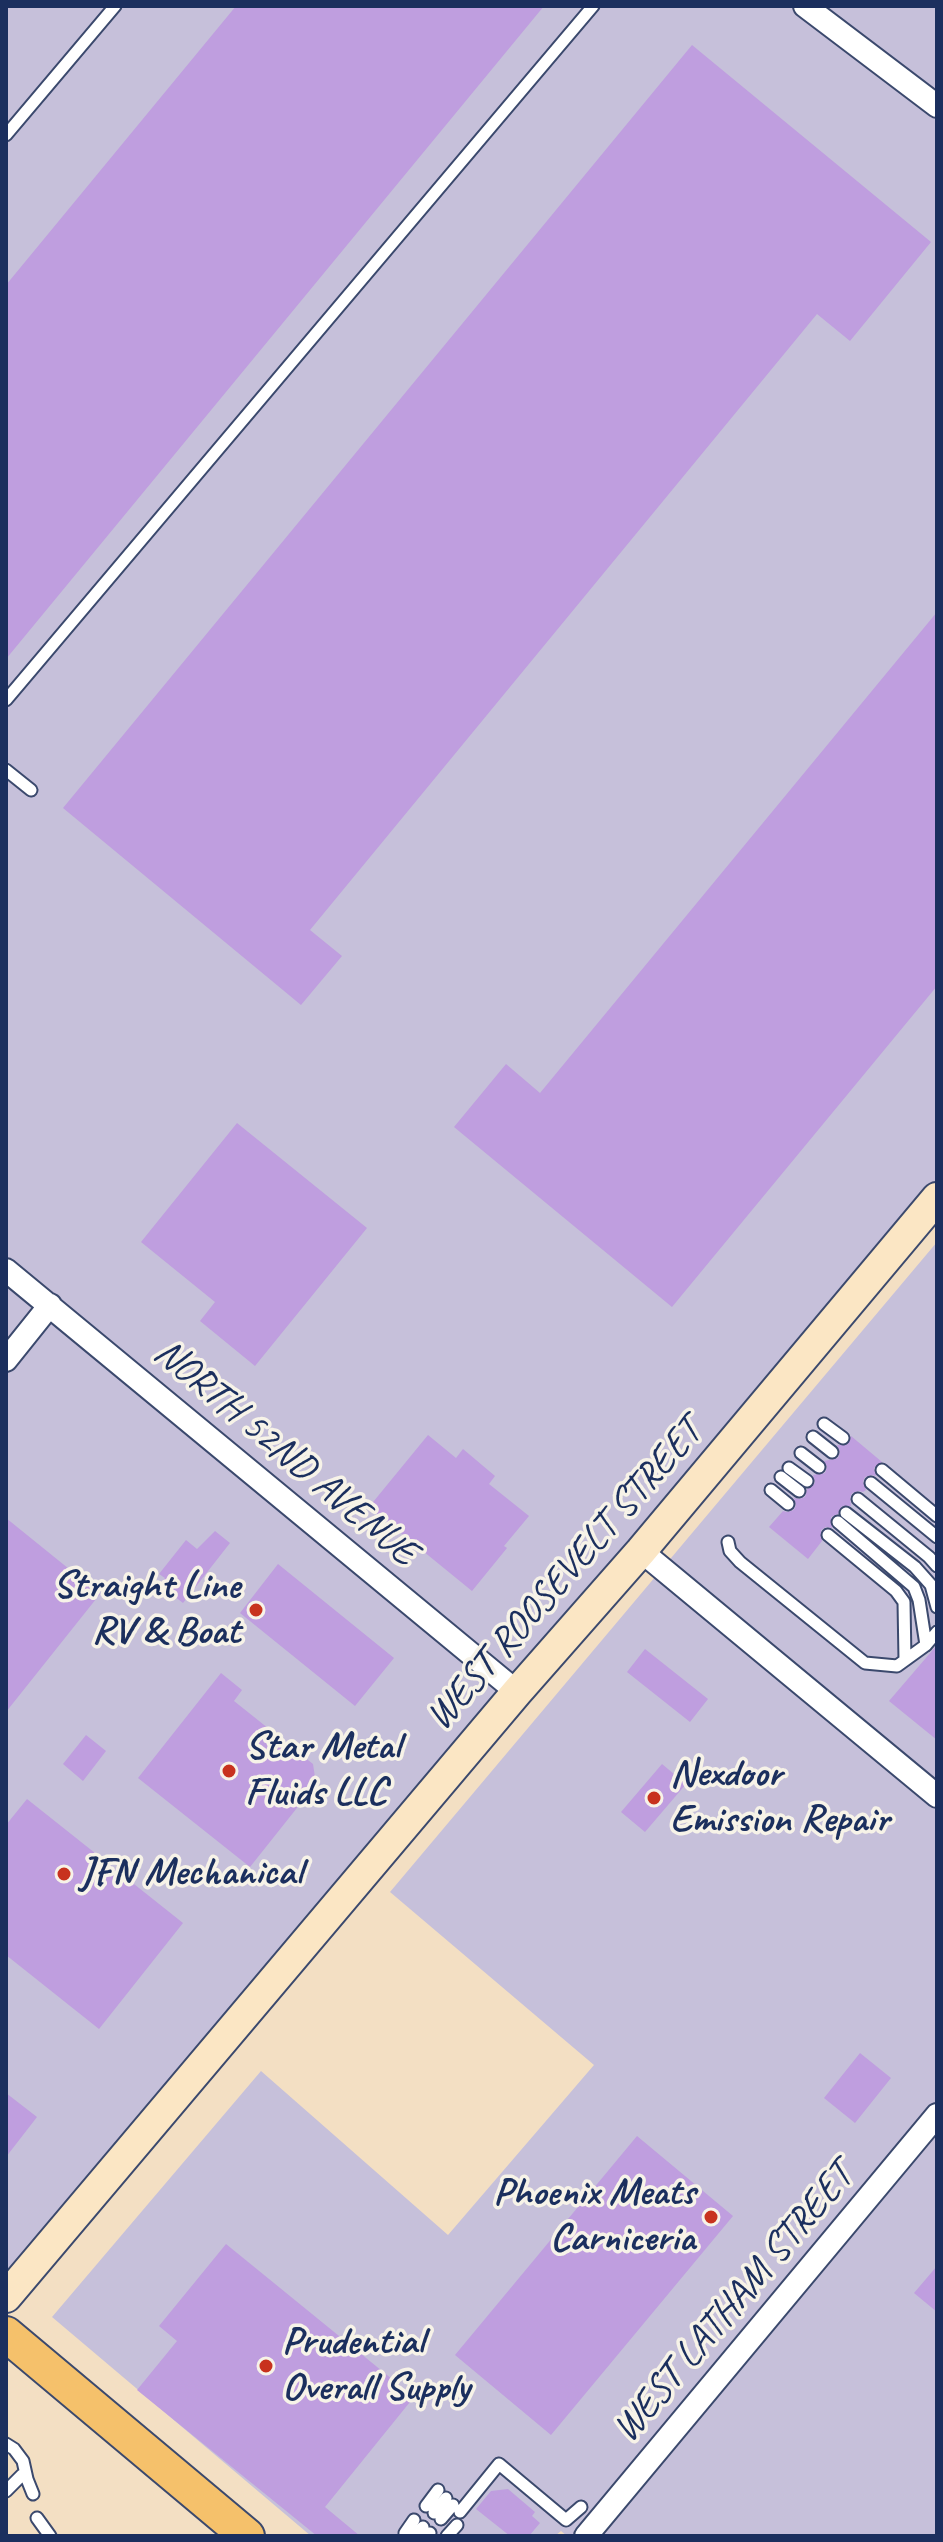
<!DOCTYPE html>
<html>
<head>
<meta charset="utf-8">
<style>
	body { margin:0 }
	#map { position:relative; width:943px; height:2542px; overflow:hidden; background:#f3dfc3; font-family:Caveat,sans-serif }
	canvas { display:block }
	.frame { position:absolute; inset:0; border:8px solid #1b2f5e; pointer-events:none }
</style>
</head>
<body>
<div id="map">
<canvas width="943" height="2542"></canvas>
<div class="frame"></div>
</div>
<script>
const context = document.querySelector('canvas').getContext('2d');
context.lineJoin = 'round';
function paint(path, color) { context.fillStyle = color; context.fill(path, 'evenodd'); }
const poly = rows => new Path2D(rows.map(r => 'M' + r).join(''));
function strokePath(path, color, width, dash) { context.strokeStyle = color; context.lineWidth = width; context.lineCap = dash ? 'butt' : 'round'; context.setLineDash(dash || []); context.stroke(path); }
function label(font, color, halo, rows, align = 'center') {
  context.font = font + ' Caveat,sans-serif'; context.lineWidth = 7; context.setLineDash([]); context.textBaseline = 'middle'; context.strokeStyle = halo; context.fillStyle = color; for (const [text, x, y, turn = 0] of rows) {
    context.save(); context.translate(x, y); context.rotate((+turn || 0) * Math.PI / 180); context.textAlign = isNaN(turn) ? turn : align; if (halo) context.strokeText(text, 0, 0); context.fillText(text, 0, 0); context.restore();
  }
}
const industrial = poly([
	[6,6,937,6,937,1179,739,1419,6,2276],
	[937,1242,937,2536,567,2536,561,2531,555,2536,311,2536,52,2317,261,2071,448,2235,594,2065,390,1892]
]);
const building = poly([
	[236,6,544,6,6,659,6,285],
	[692,45,931,242,850,341,817,314,310,930,342,956,301,1005,63,808],
	[937,612,937,986,672,1307,454,1127,506,1064,540,1093],
	[237,1123,367,1228,255,1366,200,1321,215,1302,141,1242],
	[428,1435,456,1458,463,1449,495,1476,489,1484,529,1516,504,1546,507,1548,472,1591,369,1507],
	[851,1436,882,1462,874,1468,876,1476,872,1475,865,1477,863,1482,866,1490,863,1492,859,1491,852,1493,850,1498,851,1506,842,1506,838,1514,831,1517,832,1528,826,1527,821,1530,822,1541,808,1559,769,1527,783,1511,787,1512,794,1510,796,1505,794,1498,799,1499,805,1497,807,1489,815,1483,813,1475,825,1473,827,1467,824,1461,838,1458,840,1452,837,1445,847,1445],
	[6,1518,100,1594,6,1712],
	[215,1531,230,1543,183,1603,160,1585,165,1578,159,1574,186,1540,197,1549],
	[278,1564,394,1658,355,1706,240,1613],
	[937,1645,937,1740,889,1701],
	[645,1649,708,1699,690,1722,627,1672],
	[221,1673,242,1690,234,1701,313,1764,316,1784,250,1867,138,1778],
	[86,1735,106,1751,83,1781,63,1764],
	[662,1764,686,1784,645,1832,621,1812],
	[27,1799,183,1923,99,2029,6,1955,6,1825],
	[860,2053,891,2078,855,2123,824,2098],
	[6,2093,37,2117,6,2157],
	[637,2136,733,2216,551,2435,455,2355],
	[226,2244,414,2397,325,2507,360,2536,317,2536,137,2390,177,2341,159,2326],
	[937,2266,937,2312,914,2293],
	[508,2489,535,2512,532,2516,540,2523,529,2536,510,2536,476,2509,491,2491]
]);
const lane = poly([
	[6,135,115,6],
	[6,700,593,6],
	[6,770,31,790],
	[824,1424,843,1438],
	[813,1437,832,1452],
	[801,1453,819,1467],
	[789,1468,807,1481],
	[882,1470,937,1516],
	[781,1477,799,1491],
	[871,1483,937,1537],
	[771,1490,788,1504],
	[858,1499,929,1557,937,1566],
	[846,1513,915,1567,931,1585,937,1607],
	[838,1522,914,1587,919,1600,926,1645],
	[828,1535,896,1591,904,1602,905,1660],
	[728,1542,730,1551,740,1562,865,1663,897,1666,926,1645,937,1632],
	[6,2444,14,2449,23,2461,27,2479],
	[6,2491,22,2475,27,2479,33,2494],
	[426,2506,438,2490],
	[460,2512,499,2464,566,2520,581,2507],
	[434,2513,446,2498],
	[37,2518,50,2536],
	[441,2519,453,2505],
	[408,2536,405,2533,414,2520],
	[415,2536,423,2527],
	[428,2536,430,2533],
	[447,2536,457,2525]
]);
const street = poly([
	[805,6,937,106],
	[6,1270,517,1692],
	[6,1360,50,1305],
	[641,1551,937,1796],
	[586,2536,937,2115]
]);
const secondary = poly([
	[6,2297,517,1692,641,1551,937,1198]
]);
const primary = poly([
	[6,2334,247,2536]
]);
const markers = [
	[256,1610,8,"#c8321e"],
	[229,1771,8,"#c8321e"],
	[654,1798,8,"#c8321e"],
	[64,1874,8,"#c8321e"],
	[711,2217,8,"#c8321e"],
	[266,2366,8,"#c8321e"]
];
const streetNames = [
	["NORTH 52ND AVENUE",285,1453,40],
	["WEST ROOSEVELT STREET",565,1575,-49],
	["WEST LATHAM STREET",734,2303,-50]
];
const poiNames = [
	["Straight Line",240,1587,"right"],
	["RV & Boat",240,1633,"right"],
	["Star Metal",245,1748],
	["Fluids LLC",245,1794],
	["Nexdoor",670,1775],
	["Emission Repair",670,1821],
	["JFN Mechanical",80,1874],
	["Phoenix Meats",695,2194,"right"],
	["Carniceria",695,2240,"right"],
	["Prudential",282,2343],
	["Overall Supply",282,2389]
];
paint(industrial, '#c6c0da');
paint(building, '#bf9edf');
strokePath(lane, '#3b496d', 15);
strokePath(street, '#3b496d', 26);
strokePath(secondary, '#3b496d', 34);
strokePath(primary, '#3b496d', 38);
strokePath(lane, '#fff', 11);
strokePath(street, '#fff', 22);
strokePath(secondary, '#fbe6c4', 30);
strokePath(primary, '#f5c16b', 34);
for (const [x, y, r, color] of markers) { const dot = new Path2D(); dot.arc(x, y, r, 0, 2 * Math.PI); context.fillStyle = color; context.fill(dot); strokePath(dot, '#f7f3e8', 3); }
label('40px', '#1b2f5e', '#f7f3e8', streetNames);
label('bold 40px', '#1b2f5e', '#f7f3e8', poiNames, 'left');
</script>
</body>
</html>
